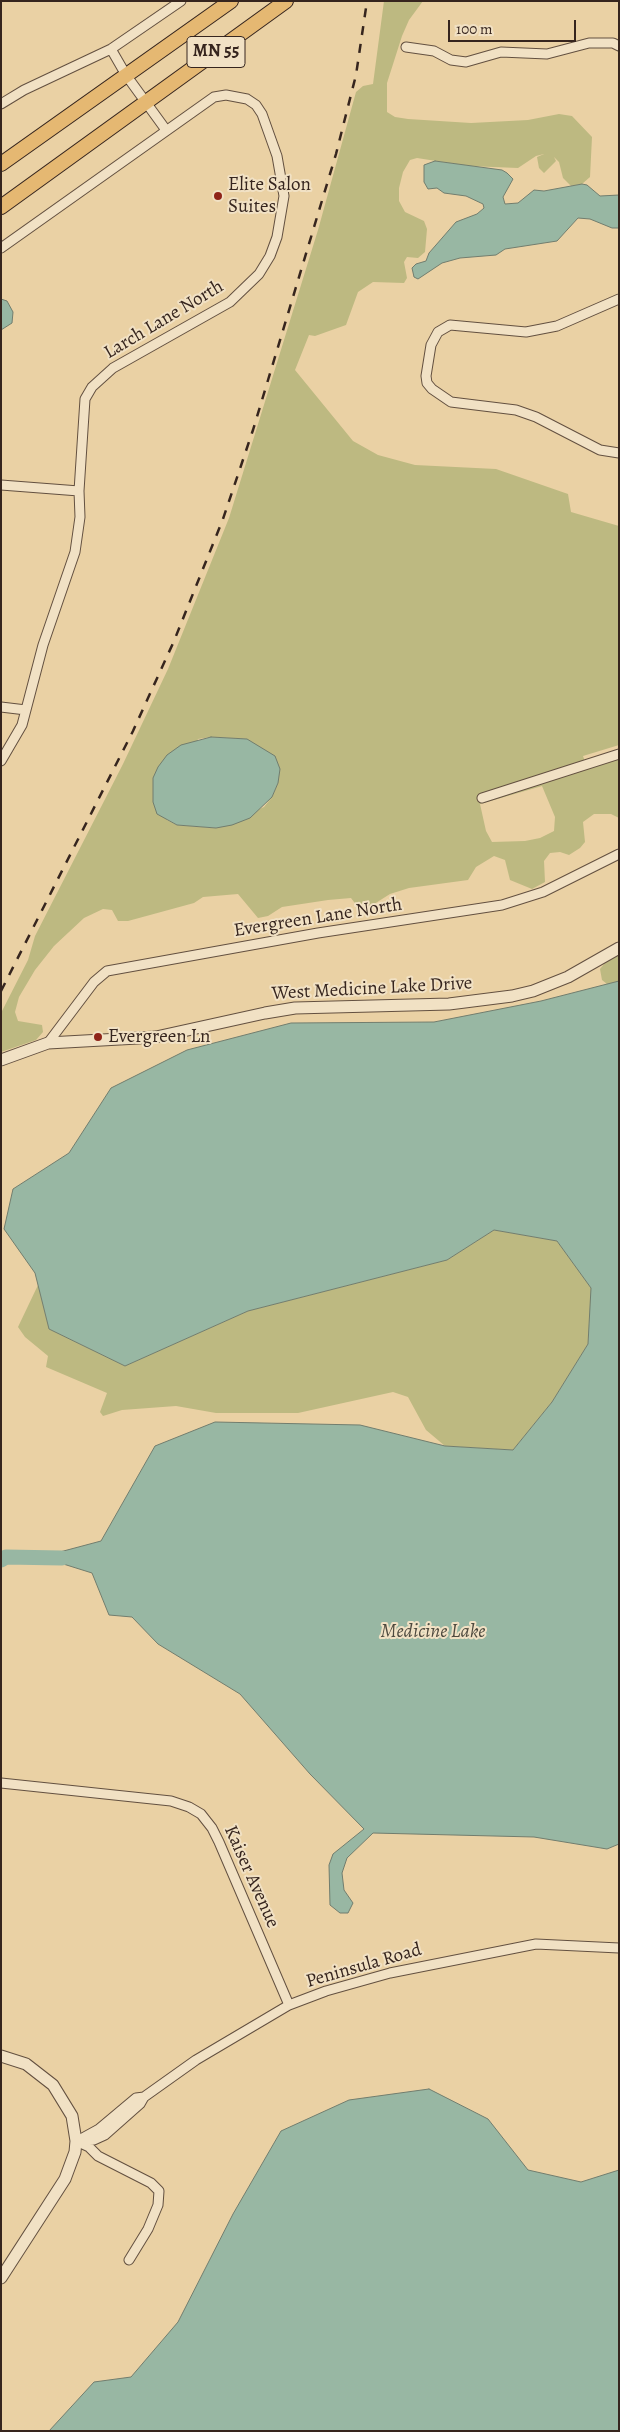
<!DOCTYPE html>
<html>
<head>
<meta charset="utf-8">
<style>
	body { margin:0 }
	#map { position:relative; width:620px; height:2432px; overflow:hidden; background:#ead1a4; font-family:Alegreya,serif }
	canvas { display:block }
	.frame { position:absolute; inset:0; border:2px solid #36251e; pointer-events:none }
	.scale { position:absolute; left:448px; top:20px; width:128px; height:22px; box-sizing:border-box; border:2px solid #36251e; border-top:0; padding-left:6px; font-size:15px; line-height:18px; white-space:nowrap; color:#36251e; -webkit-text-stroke:4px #f1e1c4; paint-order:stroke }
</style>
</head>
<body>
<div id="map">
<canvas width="620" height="2432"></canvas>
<div class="frame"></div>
<div class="scale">100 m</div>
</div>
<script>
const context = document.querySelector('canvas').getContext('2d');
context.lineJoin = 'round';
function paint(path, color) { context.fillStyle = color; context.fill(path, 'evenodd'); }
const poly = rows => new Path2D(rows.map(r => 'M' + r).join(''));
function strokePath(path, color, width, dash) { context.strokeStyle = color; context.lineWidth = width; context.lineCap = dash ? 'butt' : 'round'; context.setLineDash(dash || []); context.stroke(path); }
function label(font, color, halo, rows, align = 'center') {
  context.font = font + ' Alegreya,serif'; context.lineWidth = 4; context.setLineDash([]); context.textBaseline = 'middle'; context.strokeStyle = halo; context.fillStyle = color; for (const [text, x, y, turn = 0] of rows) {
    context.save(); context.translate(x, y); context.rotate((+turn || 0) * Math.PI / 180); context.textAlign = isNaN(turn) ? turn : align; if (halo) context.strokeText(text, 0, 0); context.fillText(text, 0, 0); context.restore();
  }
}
const green = poly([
	[384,1,423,1,409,20,402,36,387,83,387,112,395,117,408,119,471,123,528,120,559,114,572,116,592,137,590,177,582,184,571,186,563,178,559,162,554,157,556,161,544,173,539,168,537,157,544,154,536,156,518,168,468,166,417,158,410,160,403,172,399,188,399,201,405,212,424,221,427,229,425,252,418,258,407,257,404,262,407,278,404,283,373,282,358,292,346,325,315,336,309,335,295,370,353,441,378,455,415,465,496,469,568,494,571,512,619,526,619,745,583,756,587,768,619,757,619,818,611,814,594,814,583,822,585,842,580,848,569,855,560,852,550,853,544,861,545,882,532,889,510,880,505,860,494,856,476,867,468,880,409,888,390,894,371,906,360,910,351,898,328,900,282,907,268,916,258,918,238,894,203,897,194,903,128,921,118,921,112,910,103,909,84,918,54,946,35,970,19,997,15,1012,18,1021,42,1025,43,1032,36,1040,1,1052,1,1013,28,960,35,936,123,764,168,669,229,518,318,230,356,92,363,86,373,84],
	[211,737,247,739,278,783,272,797,264,807,216,828,177,825,167,820,198,739],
	[542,786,555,817,554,831,540,838,525,841,492,842,486,831,480,804],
	[619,952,619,981,607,984,602,980,600,969,608,959],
	[494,1230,557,1241,592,1289,588,1344,552,1402,513,1450,445,1446,426,1430,408,1397,393,1392,298,1413,216,1413,176,1406,122,1410,103,1416,100,1412,107,1393,46,1367,48,1356,25,1337,18,1327,38,1285,49,1329,125,1366,248,1311,447,1260]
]);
const water = poly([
	[435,161,502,170,507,173,513,179,503,197,505,204,518,203,534,190,544,191,582,184,587,185,600,196,619,195,619,228,612,228,590,219,578,218,557,241,505,249,496,255,460,258,442,263,418,279,414,277,412,268,416,264,426,261,429,253,456,222,477,214,484,208,483,204,466,196,444,193,437,188,428,189,424,182,424,165,435,161],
	[1,299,7,301,13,312,12,323,1,330,1,299],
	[211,737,247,739,275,756,280,769,278,783,272,797,250,818,232,825,216,828,177,825,157,814,153,802,153,778,158,767,167,755,181,745,211,737],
	[619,981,619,1844,607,1849,534,1837,373,1833,347,1858,342,1873,344,1890,353,1903,348,1913,340,1913,330,1905,329,1865,333,1854,364,1829,310,1774,240,1694,158,1644,132,1617,109,1615,92,1573,41,1557,101,1541,155,1446,215,1422,360,1425,445,1446,513,1450,552,1402,588,1344,591,1288,557,1241,494,1230,447,1260,248,1311,125,1366,49,1329,35,1273,4,1229,13,1189,69,1153,111,1088,187,1050,291,1023,434,1022,541,1001,619,981],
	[429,2089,488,2119,528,2170,581,2182,619,2170,619,2431,49,2431,94,2382,131,2377,178,2322,233,2214,281,2131,349,2100,429,2089]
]);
const river = poly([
	[1,1560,6,1557,62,1558]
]);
const minor = poly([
	[406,47,434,51,451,60,466,62,501,52,547,54,589,43,613,43,619,46],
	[111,49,126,75,166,130],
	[1,104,24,90,111,49,181,1],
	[1,248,214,97,226,95,247,99,256,105,262,114,277,156,284,196,277,237,270,256,259,274,230,302,113,368,92,387,85,399,79,491,80,517,75,552,43,645,22,725,1,761],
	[619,299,557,326,526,332,450,325,438,332,431,345,426,376,427,383,432,389,451,402,516,410,536,417,600,450,619,453],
	[1,485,79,491],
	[1,707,26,710],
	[482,798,619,754],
	[48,1043,94,982,107,971,318,933,502,905,543,892,619,854],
	[1,1783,171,1801,189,1807,201,1814,212,1828,219,1842,289,2005],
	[79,2140,99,2129,136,2098,144,2097],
	[76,2141,94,2140,105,2135,140,2104,144,2097,196,2060,289,2005,326,1991,390,1973,536,1944,619,1948],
	[78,2142,89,2147,98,2156,151,2183,159,2191,158,2205,148,2229,129,2260]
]);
const tertiary = poly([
	[1,1060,48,1043,156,1037,265,1013,295,1008,449,1004,512,996,533,991,568,977,619,948],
	[1,2056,26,2064,53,2085,72,2116,76,2141,75,2152,65,2179,1,2278]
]);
const trunk = poly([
	[1,164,231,1],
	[1,207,286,1]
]);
const rail = poly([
	[1,991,133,731,174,641,223,519,253,430,336,154,356,75,367,1]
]);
const markers = [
	[218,196,5,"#8f2418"],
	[98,1037,5,"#8f2418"]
];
const shields = [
	[216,52,58]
];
const shieldNames = [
	["MN 55",216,52]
];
const poiNames = [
	["Elite Salon",228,185],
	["Suites",228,207],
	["Evergreen Ln",108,1037]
];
const streetNames = [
	["Larch Lane North",164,320,-31],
	["Evergreen Lane North",318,918,-9],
	["West Medicine Lake Drive",372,989,-3],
	["Kaiser Avenue",251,1877,66],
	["Peninsula Road",364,1966,-16]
];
const waterNames = [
	["Medicine Lake",433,1632]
];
paint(green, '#bdb981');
paint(water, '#98b7a3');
strokePath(water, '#717d6e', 1);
strokePath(river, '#98b7a3', 15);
strokePath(minor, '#635040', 11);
strokePath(tertiary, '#635040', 13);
strokePath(trunk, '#36251e', 16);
strokePath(minor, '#f1e1c4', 9);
strokePath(tertiary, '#f1e1c4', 11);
strokePath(trunk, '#e5b872', 14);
strokePath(rail, '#36251e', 2.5, [9, 9]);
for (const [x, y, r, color] of markers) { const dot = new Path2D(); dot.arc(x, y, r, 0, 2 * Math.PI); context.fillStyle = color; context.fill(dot); strokePath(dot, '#f1e1c4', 2); }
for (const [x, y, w] of shields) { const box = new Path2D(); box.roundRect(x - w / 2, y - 15.5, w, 31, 4); context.fillStyle = '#f1e1c4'; context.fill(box); strokePath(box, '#36251e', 1); }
label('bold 18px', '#36251e', null, shieldNames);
label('19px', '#36251e', '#f1e1c4', poiNames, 'left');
label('19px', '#36251e', '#f1e1c4', streetNames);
label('italic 20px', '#4e4a3f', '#f1e1c4', waterNames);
</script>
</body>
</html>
